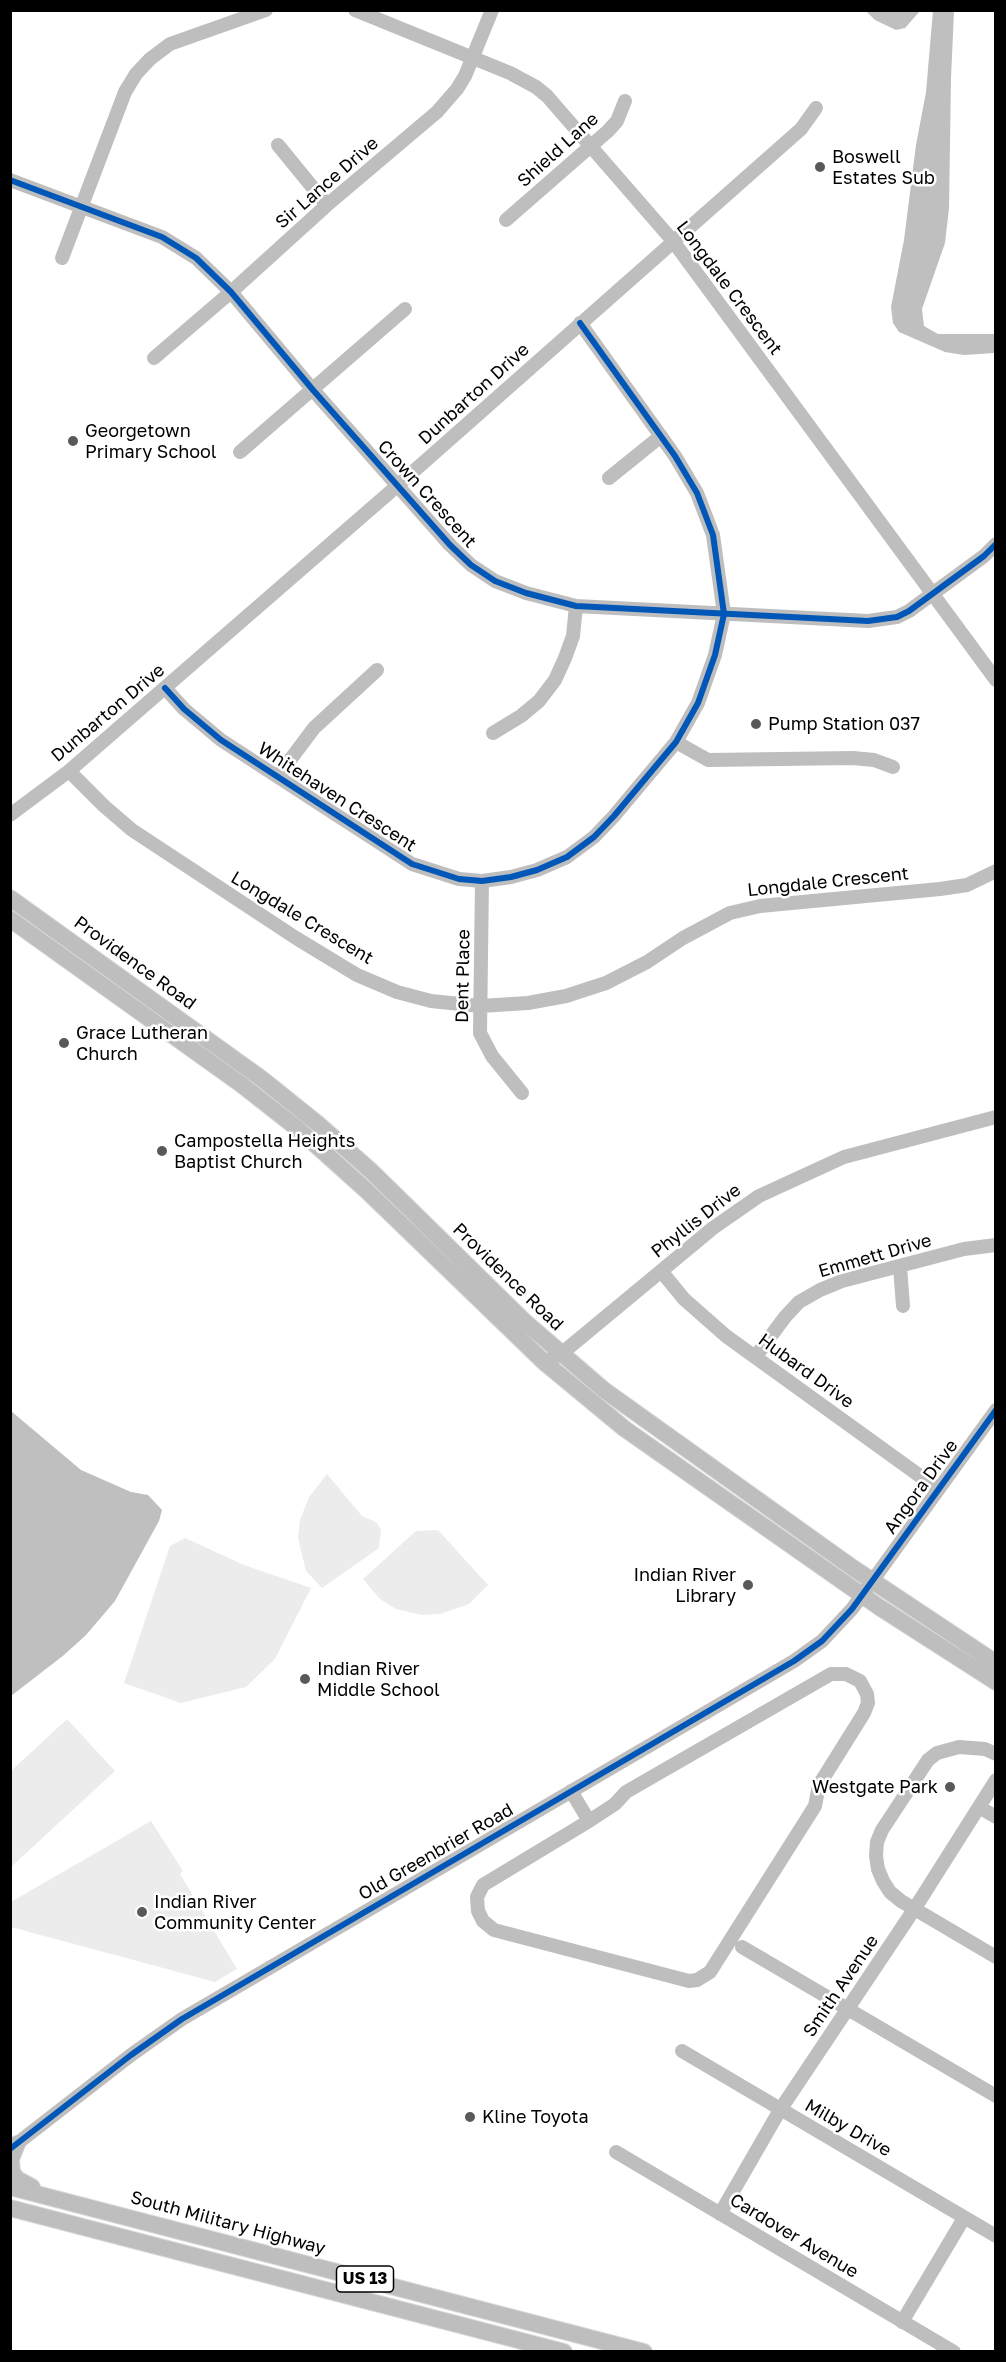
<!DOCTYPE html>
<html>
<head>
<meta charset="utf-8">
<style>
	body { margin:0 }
	#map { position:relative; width:1006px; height:2362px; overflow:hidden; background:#fff; font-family:"Golos Text",sans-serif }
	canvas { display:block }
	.frame { position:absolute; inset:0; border:12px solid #000; pointer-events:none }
</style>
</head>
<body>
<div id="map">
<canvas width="1006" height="2362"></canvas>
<div class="frame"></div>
</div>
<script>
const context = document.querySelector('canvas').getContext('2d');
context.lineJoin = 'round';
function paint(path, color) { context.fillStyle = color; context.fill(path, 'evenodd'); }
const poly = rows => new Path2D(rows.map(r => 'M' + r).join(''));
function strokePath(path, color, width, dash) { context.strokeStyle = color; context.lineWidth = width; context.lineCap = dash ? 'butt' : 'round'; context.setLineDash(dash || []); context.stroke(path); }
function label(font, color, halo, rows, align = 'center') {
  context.font = font + ' "Golos Text",sans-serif'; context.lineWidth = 5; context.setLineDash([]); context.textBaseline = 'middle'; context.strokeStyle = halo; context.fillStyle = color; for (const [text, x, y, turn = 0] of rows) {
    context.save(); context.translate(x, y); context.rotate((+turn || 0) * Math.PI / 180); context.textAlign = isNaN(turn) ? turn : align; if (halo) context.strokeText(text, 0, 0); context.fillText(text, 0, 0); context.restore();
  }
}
const green = poly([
	[327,1474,362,1516,376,1522,381,1529,379,1548,322,1588,306,1571,298,1538,300,1520,309,1497],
	[438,1530,488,1585,469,1604,440,1614,422,1615,396,1609,380,1599,363,1579,416,1531],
	[185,1538,244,1565,311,1588,275,1659,246,1687,181,1703,124,1683,170,1546],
	[67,1719,115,1771,11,1867,11,1771],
	[151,1821,183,1871,180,1874,237,1969,215,1982,11,1927,11,1902]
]);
const water = poly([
	[866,11,920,11,905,28,896,30,875,20],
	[933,11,954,11,951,78,949,208,945,243,922,309,924,326,938,334,995,334,995,353,964,355,945,352,899,332,893,323,891,307,904,240,916,145,926,92],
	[11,1411,81,1470,131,1492,148,1495,162,1510,159,1521,115,1601,86,1635,64,1655,11,1696]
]);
const minor = poly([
	[355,10,510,73,536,87,547,96,673,241,996,680],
	[278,145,327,205],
	[10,180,162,237,196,258,231,292,313,390,450,545,471,565,495,581,526,593,576,606,868,621,897,617,909,611,984,556,996,544],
	[506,220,608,131,617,121,625,101],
	[62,258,125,92,136,74,150,59,170,44,266,10],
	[154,358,231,292,327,205,437,112,457,89,465,76,492,10],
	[240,452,405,309],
	[609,478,661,436],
	[165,688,184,709,221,740,412,864,459,879,482,881,511,877,537,870,567,857,594,837,614,816,676,742,698,703,715,655,724,614,713,535,697,493,675,456,580,323],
	[493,733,521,716,539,701,555,680,565,658,573,636,576,606],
	[676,742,708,760,853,758,874,760,893,767],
	[69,771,104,806,132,830,296,938,357,975,397,992,431,1001,480,1006,528,1003,566,996,606,983,647,962,683,938,730,913,760,906,940,889,967,885,996,871],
	[278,776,314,728,377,670],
	[10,815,69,771,397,486,801,129,816,108],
	[482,881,480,1033,492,1056,522,1093],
	[900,1267,903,1306],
	[661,1271,684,1299,726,1336,938,1489],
	[756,1356,785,1317,799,1302,820,1290,842,1281,964,1249,996,1245],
	[544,1362,561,1354,713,1228,759,1196,844,1157,996,1117],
	[996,1754,985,1749,959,1747,937,1753,928,1760,882,1830,877,1842,876,1856,878,1869,883,1881,890,1892,901,1901,996,1957],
	[571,1791,589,1821,615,1804,626,1792,831,1674,846,1674,860,1681,867,1694,868,1703,864,1713,819,1785,815,1806,710,1972,697,1980,689,1981,494,1930,483,1921,478,1911,477,1897,483,1885,589,1821],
	[979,1807,996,1817],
	[742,1947,996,2096],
	[682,2051,996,2236],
	[10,2149,131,2055,182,2019,794,1661,822,1641,852,1609,996,1410],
	[616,2152,954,2352],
	[720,2214,780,2110,915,1908,996,1780],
	[902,2322,964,2218]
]);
const major = poly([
	[10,898,262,1079,318,1124,371,1171,524,1321,604,1390,853,1568,996,1663],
	[10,919,242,1085,298,1129,367,1191,544,1362,625,1429,879,1607,996,1682],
	[17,2144,11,2159,12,2172,17,2179,32,2187],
	[10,2187,644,2352],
	[10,2208,564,2352]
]);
const cycleway = poly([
	[10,180,162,237,196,258,231,292,313,390,450,545,471,565,495,581,526,593,576,606,868,621,897,617,909,611,984,556,996,544],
	[165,688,184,709,221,740,412,864,459,879,482,881,511,877,537,870,567,857,594,837,614,816,676,742,698,703,715,655,724,614,713,535,697,493,675,456,580,323],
	[10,2149,131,2055,182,2019,794,1661,822,1641,852,1609,996,1410]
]);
const markers = [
	[820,167,6,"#595959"],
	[73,441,6,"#595959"],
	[756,724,6,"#595959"],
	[64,1043,6,"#595959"],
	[162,1151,6,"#595959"],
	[748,1585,6,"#595959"],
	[305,1679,6,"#595959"],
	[950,1787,6,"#595959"],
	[142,1912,6,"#595959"],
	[470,2117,6,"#595959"]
];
const shields = [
	[365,2279,57]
];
const shieldNames = [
	["US 13",365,2279]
];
const streetNames = [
	["Shield Lane",558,150,-42],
	["Sir Lance Drive",327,183,-41],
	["Longdale Crescent",729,288,53],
	["Dunbarton Drive",474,394,-42],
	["Crown Crescent",427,494,48],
	["Dunbarton Drive",108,713,-40],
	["Whitehaven Crescent",337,797,33],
	["Longdale Crescent",828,882,-6],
	["Longdale Crescent",302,918,31],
	["Providence Road",135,963,36],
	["Dent Place",463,976,-89],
	["Phyllis Drive",696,1221,-38],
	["Emmett Drive",875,1256,-16],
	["Providence Road",508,1277,44],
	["Hubard Drive",806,1371,36],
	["Angora Drive",921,1487,-54],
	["Old Greenbrier Road",436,1852,-30],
	["Smith Avenue",841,1986,-56],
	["Milby Drive",848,2128,30],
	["South Military Highway",228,2223,15],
	["Cardover Avenue",794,2236,31]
];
const poiNames = [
	["Boswell",832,157],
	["Estates Sub",832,178],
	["Georgetown",85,431],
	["Primary School",85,452],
	["Pump Station 037",768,724],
	["Grace Lutheran",76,1033],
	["Church",76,1054],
	["Campostella Heights",174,1141],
	["Baptist Church",174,1162],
	["Indian River",736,1575,"right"],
	["Library",736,1596,"right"],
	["Indian River",317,1669],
	["Middle School",317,1690],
	["Westgate Park",938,1787,"right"],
	["Indian River",154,1902],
	["Community Center",154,1923],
	["Kline Toyota",482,2117]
];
paint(green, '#ececec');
paint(water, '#bfbfbf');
strokePath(major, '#dbdbdb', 18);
strokePath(minor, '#bebebe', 14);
strokePath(major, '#bebebe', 16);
strokePath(cycleway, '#0057b8', 6);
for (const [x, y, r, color] of markers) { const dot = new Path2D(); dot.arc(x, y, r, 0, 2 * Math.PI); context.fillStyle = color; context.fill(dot); strokePath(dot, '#fff', 2); }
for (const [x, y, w] of shields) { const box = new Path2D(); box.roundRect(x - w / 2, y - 13, w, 26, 4.5); context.fillStyle = '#fff'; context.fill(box); strokePath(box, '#000', 1.5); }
label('bold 16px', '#000', null, shieldNames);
label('18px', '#000', '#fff', streetNames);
label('18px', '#000', '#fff', poiNames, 'left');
</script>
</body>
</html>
